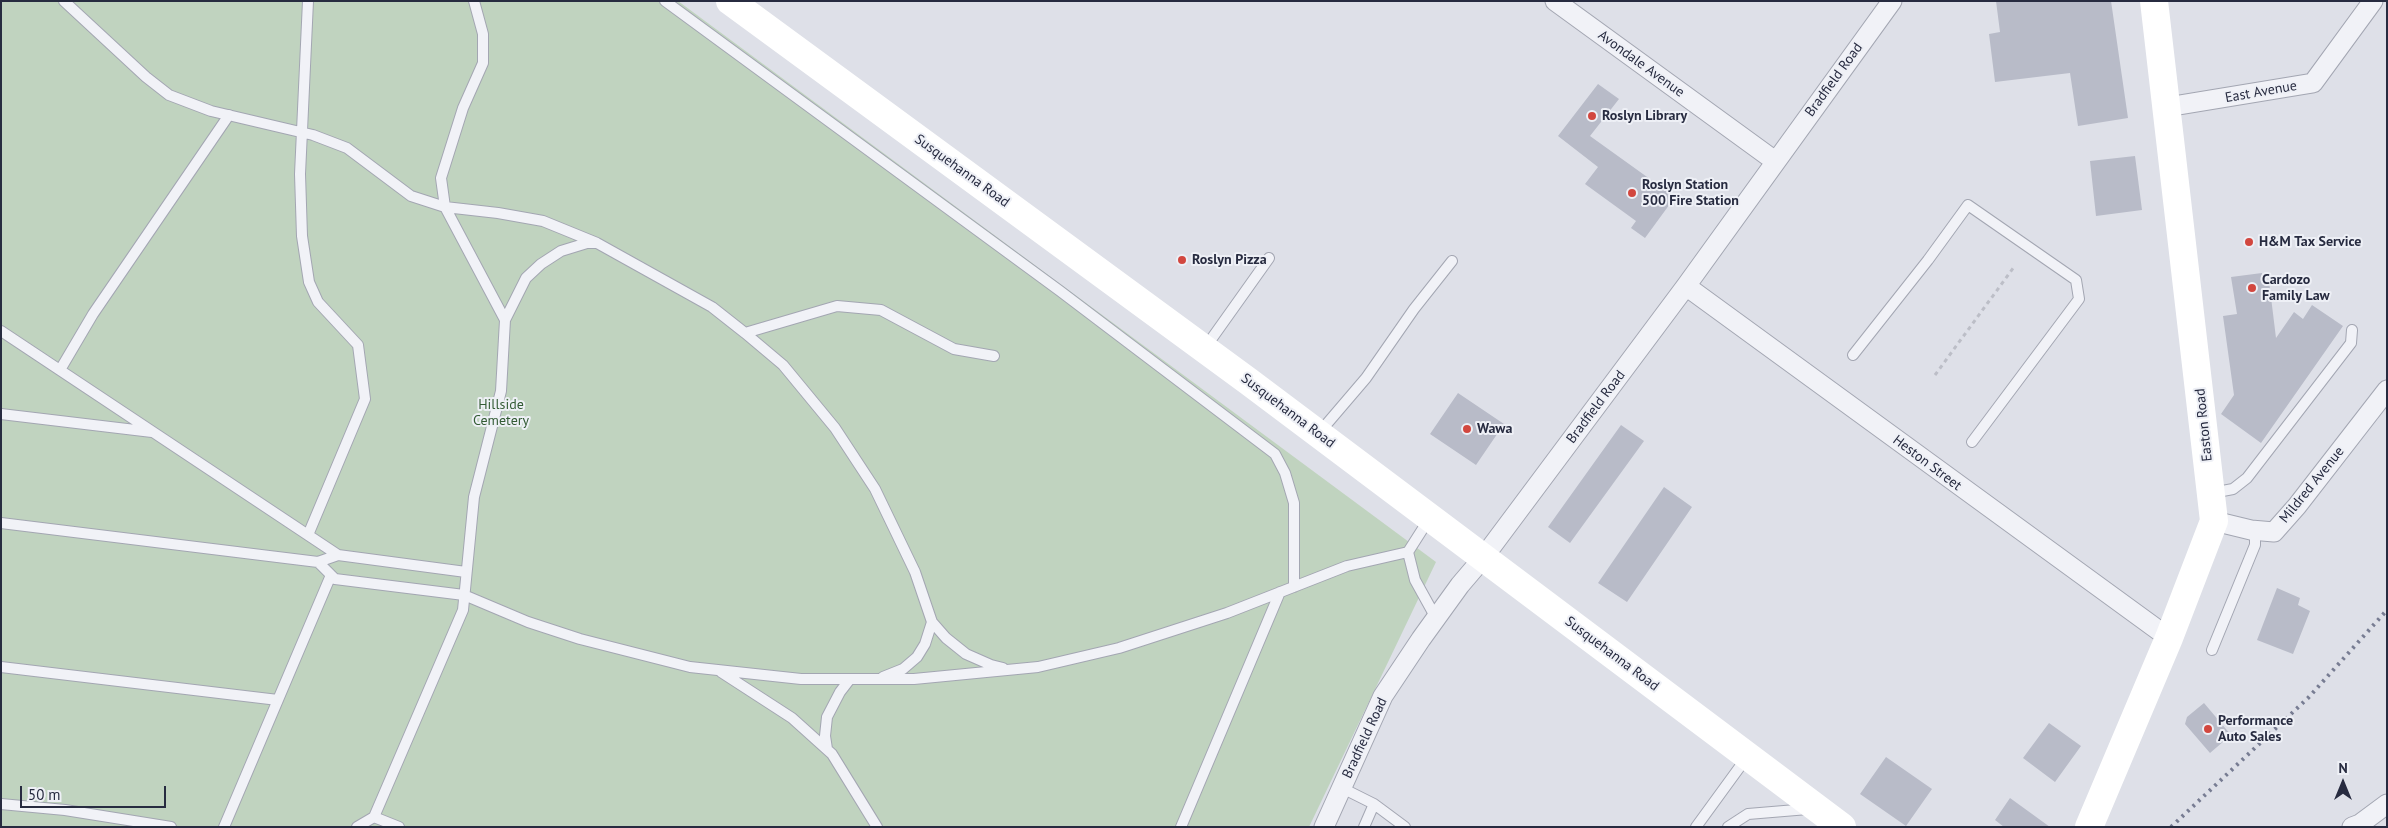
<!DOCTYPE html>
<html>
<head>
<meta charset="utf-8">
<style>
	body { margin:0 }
	#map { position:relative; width:2388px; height:828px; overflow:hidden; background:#dee0e8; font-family:"PT Sans",sans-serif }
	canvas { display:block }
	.frame { position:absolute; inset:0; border:2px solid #272b40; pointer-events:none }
	.north { position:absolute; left:2318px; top:758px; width:50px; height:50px; -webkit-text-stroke:4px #eef0f6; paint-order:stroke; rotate:0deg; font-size:14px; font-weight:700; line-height:20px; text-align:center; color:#272b40 }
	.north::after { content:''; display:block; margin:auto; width:18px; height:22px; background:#272b40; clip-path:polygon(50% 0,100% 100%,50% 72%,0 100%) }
	.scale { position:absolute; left:20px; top:786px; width:146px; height:22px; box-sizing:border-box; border:2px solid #272b40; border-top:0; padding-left:6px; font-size:15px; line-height:18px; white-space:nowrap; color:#272b40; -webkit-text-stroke:4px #eef0f6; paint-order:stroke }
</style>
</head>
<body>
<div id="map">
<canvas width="2388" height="828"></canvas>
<div class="frame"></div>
<div class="north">N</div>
<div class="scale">50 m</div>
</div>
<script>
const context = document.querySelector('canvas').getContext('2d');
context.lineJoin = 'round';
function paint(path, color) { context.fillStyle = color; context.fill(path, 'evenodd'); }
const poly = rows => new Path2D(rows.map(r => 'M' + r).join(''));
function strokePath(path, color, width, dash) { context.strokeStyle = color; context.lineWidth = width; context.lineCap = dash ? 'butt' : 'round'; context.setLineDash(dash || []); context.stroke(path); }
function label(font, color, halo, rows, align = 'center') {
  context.font = font + ' "PT Sans",sans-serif'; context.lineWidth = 4; context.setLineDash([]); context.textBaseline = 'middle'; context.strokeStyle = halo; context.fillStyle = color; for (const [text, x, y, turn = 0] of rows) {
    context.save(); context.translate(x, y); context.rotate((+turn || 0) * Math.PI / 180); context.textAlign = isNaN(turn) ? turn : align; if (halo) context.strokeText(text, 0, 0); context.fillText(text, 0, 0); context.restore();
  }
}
const green = poly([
	[1,1,678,1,1436,562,1309,827,1,827]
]);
const building = poly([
	[1996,1,2111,1,2128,118,2078,126,2070,73,1995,82,1989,34,2000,32],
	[1598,84,1619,99,1590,136,1675,197,1645,238,1631,228,1636,221,1585,184,1598,167,1558,136],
	[2135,156,2142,210,2096,216,2090,161],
	[2262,273,2263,282,2269,281,2276,338,2294,312,2303,319,2312,305,2343,326,2261,443,2221,414,2234,395,2223,316,2237,314,2231,277],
	[1458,393,1504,424,1476,465,1430,434],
	[1621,425,1644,441,1570,543,1548,527],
	[1664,487,1692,507,1627,602,1598,583],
	[2277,588,2300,598,2298,605,2310,611,2293,654,2257,640],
	[2204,703,2231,735,2210,753,2185,724,2187,717],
	[2049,723,2081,746,2055,782,2023,758],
	[1886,757,1932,789,1906,826,1860,794],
	[2010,798,2050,827,2004,827,1995,820]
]);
const path = poly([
	[1935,375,2014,267]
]);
const lane = poly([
	[64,1,146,77,169,95,211,111,313,135,347,148,411,196,445,207,498,213,543,221,597,243,712,307,745,333,783,365,835,428,875,489,915,572,932,622,925,644,917,657,903,669,883,677],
	[308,1,300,174,302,236,309,282,318,302,358,345,365,399,308,535],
	[665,1,1060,291,1275,454,1285,473,1294,503,1294,587],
	[505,320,526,278,541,264,561,251,587,243,595,243],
	[1,331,338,555],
	[745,333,837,306,881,310,954,349,994,356],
	[1205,348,1269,258],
	[1853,355,1928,260,1968,205,2076,280,2079,299,1972,442],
	[60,370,93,314,229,115],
	[1,414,152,432],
	[1319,433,1366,378,1414,309,1452,261],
	[2212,493,2233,489,2247,478,2351,343,2352,330],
	[1429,519,1408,552,1415,580,1436,618],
	[1,523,318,562,335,579,464,595,528,622,580,639,690,667,801,679,914,679,1038,667,1119,648,1227,613,1347,566,1408,552],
	[318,562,338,555,466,572],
	[932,622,946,638,966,654,991,665,1003,668],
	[2212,650,2255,545,2255,530],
	[1,667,278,700],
	[721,672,792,718,832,754,877,827],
	[827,749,825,736,827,717,840,692,850,679],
	[1342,788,1374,804,1405,827],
	[1,804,65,810,171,827],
	[374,817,399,827],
	[224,827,331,575],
	[357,827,374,817,463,610,474,497,501,391,505,320,445,207,441,178,463,108,483,63,483,34,474,1],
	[1181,827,1280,592],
	[1364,827,1374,804],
	[1696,827,1747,757],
	[1728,827,1748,814,1808,809]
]);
const street = poly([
	[1555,1,1775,161],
	[2167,107,2313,83,2373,1],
	[1686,286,2169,638],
	[2214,521,2251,530,2274,532,2297,506,2387,390],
	[1324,827,1383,696,1421,639,1460,585,1483,558,1686,286,1892,1],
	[2352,827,2360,824,2387,804]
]);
const secondary = poly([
	[730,1,1248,381,1842,827],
	[2089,827,2169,638,2214,521,2154,1]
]);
const rail = poly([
	[2171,827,2309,697,2387,610]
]);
const markers = [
	[1592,116,5,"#d2473f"],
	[1632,193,5,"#d2473f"],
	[2249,242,5,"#d2473f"],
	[1182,260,5,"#d2473f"],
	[2252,288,5,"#d2473f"],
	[1467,429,5,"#d2473f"],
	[2208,729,5,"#d2473f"]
];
const streetNames = [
	["Avondale Avenue",1641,64,36],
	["Bradfield Road",1834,80,-54],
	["East Avenue",2261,92,-10],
	["Susquehanna Road",962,171,36],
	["Bradfield Road",1596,407,-53],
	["Susquehanna Road",1288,411,37],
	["Easton Road",2204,425,-96],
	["Heston Street",1927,463,37],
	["Mildred Avenue",2312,485,-51],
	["Susquehanna Road",1612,654,37],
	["Bradfield Road",1365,738,-65]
];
const poiNames = [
	["Roslyn Library",1602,116],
	["Roslyn Station",1642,185],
	["500 Fire Station",1642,201],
	["H&M Tax Service",2259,242],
	["Roslyn Pizza",1192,260],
	["Cardozo",2262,280],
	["Family Law",2262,296],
	["Wawa",1477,429],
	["Performance",2218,721],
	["Auto Sales",2218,737]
];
const parkNames = [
	["Hillside",501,405],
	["Cemetery",501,421]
];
paint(green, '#c0d3bf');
paint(building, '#b8bbc8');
strokePath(lane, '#a3a6b2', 12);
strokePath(street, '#a3a6b2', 21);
strokePath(path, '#bcbec7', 3, [4, 4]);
strokePath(lane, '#f1f2f7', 10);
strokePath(street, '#f1f2f7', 19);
strokePath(secondary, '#fff', 28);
strokePath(rail, '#777c92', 4, [2.5, 5]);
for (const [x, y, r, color] of markers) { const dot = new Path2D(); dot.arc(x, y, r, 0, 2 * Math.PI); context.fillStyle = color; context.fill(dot); strokePath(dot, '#eef0f6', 2); }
label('14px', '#272b40', '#eef0f6', streetNames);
label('bold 14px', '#272b40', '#eef0f6', poiNames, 'left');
label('14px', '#345c35', '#eef0f6', parkNames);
</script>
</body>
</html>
